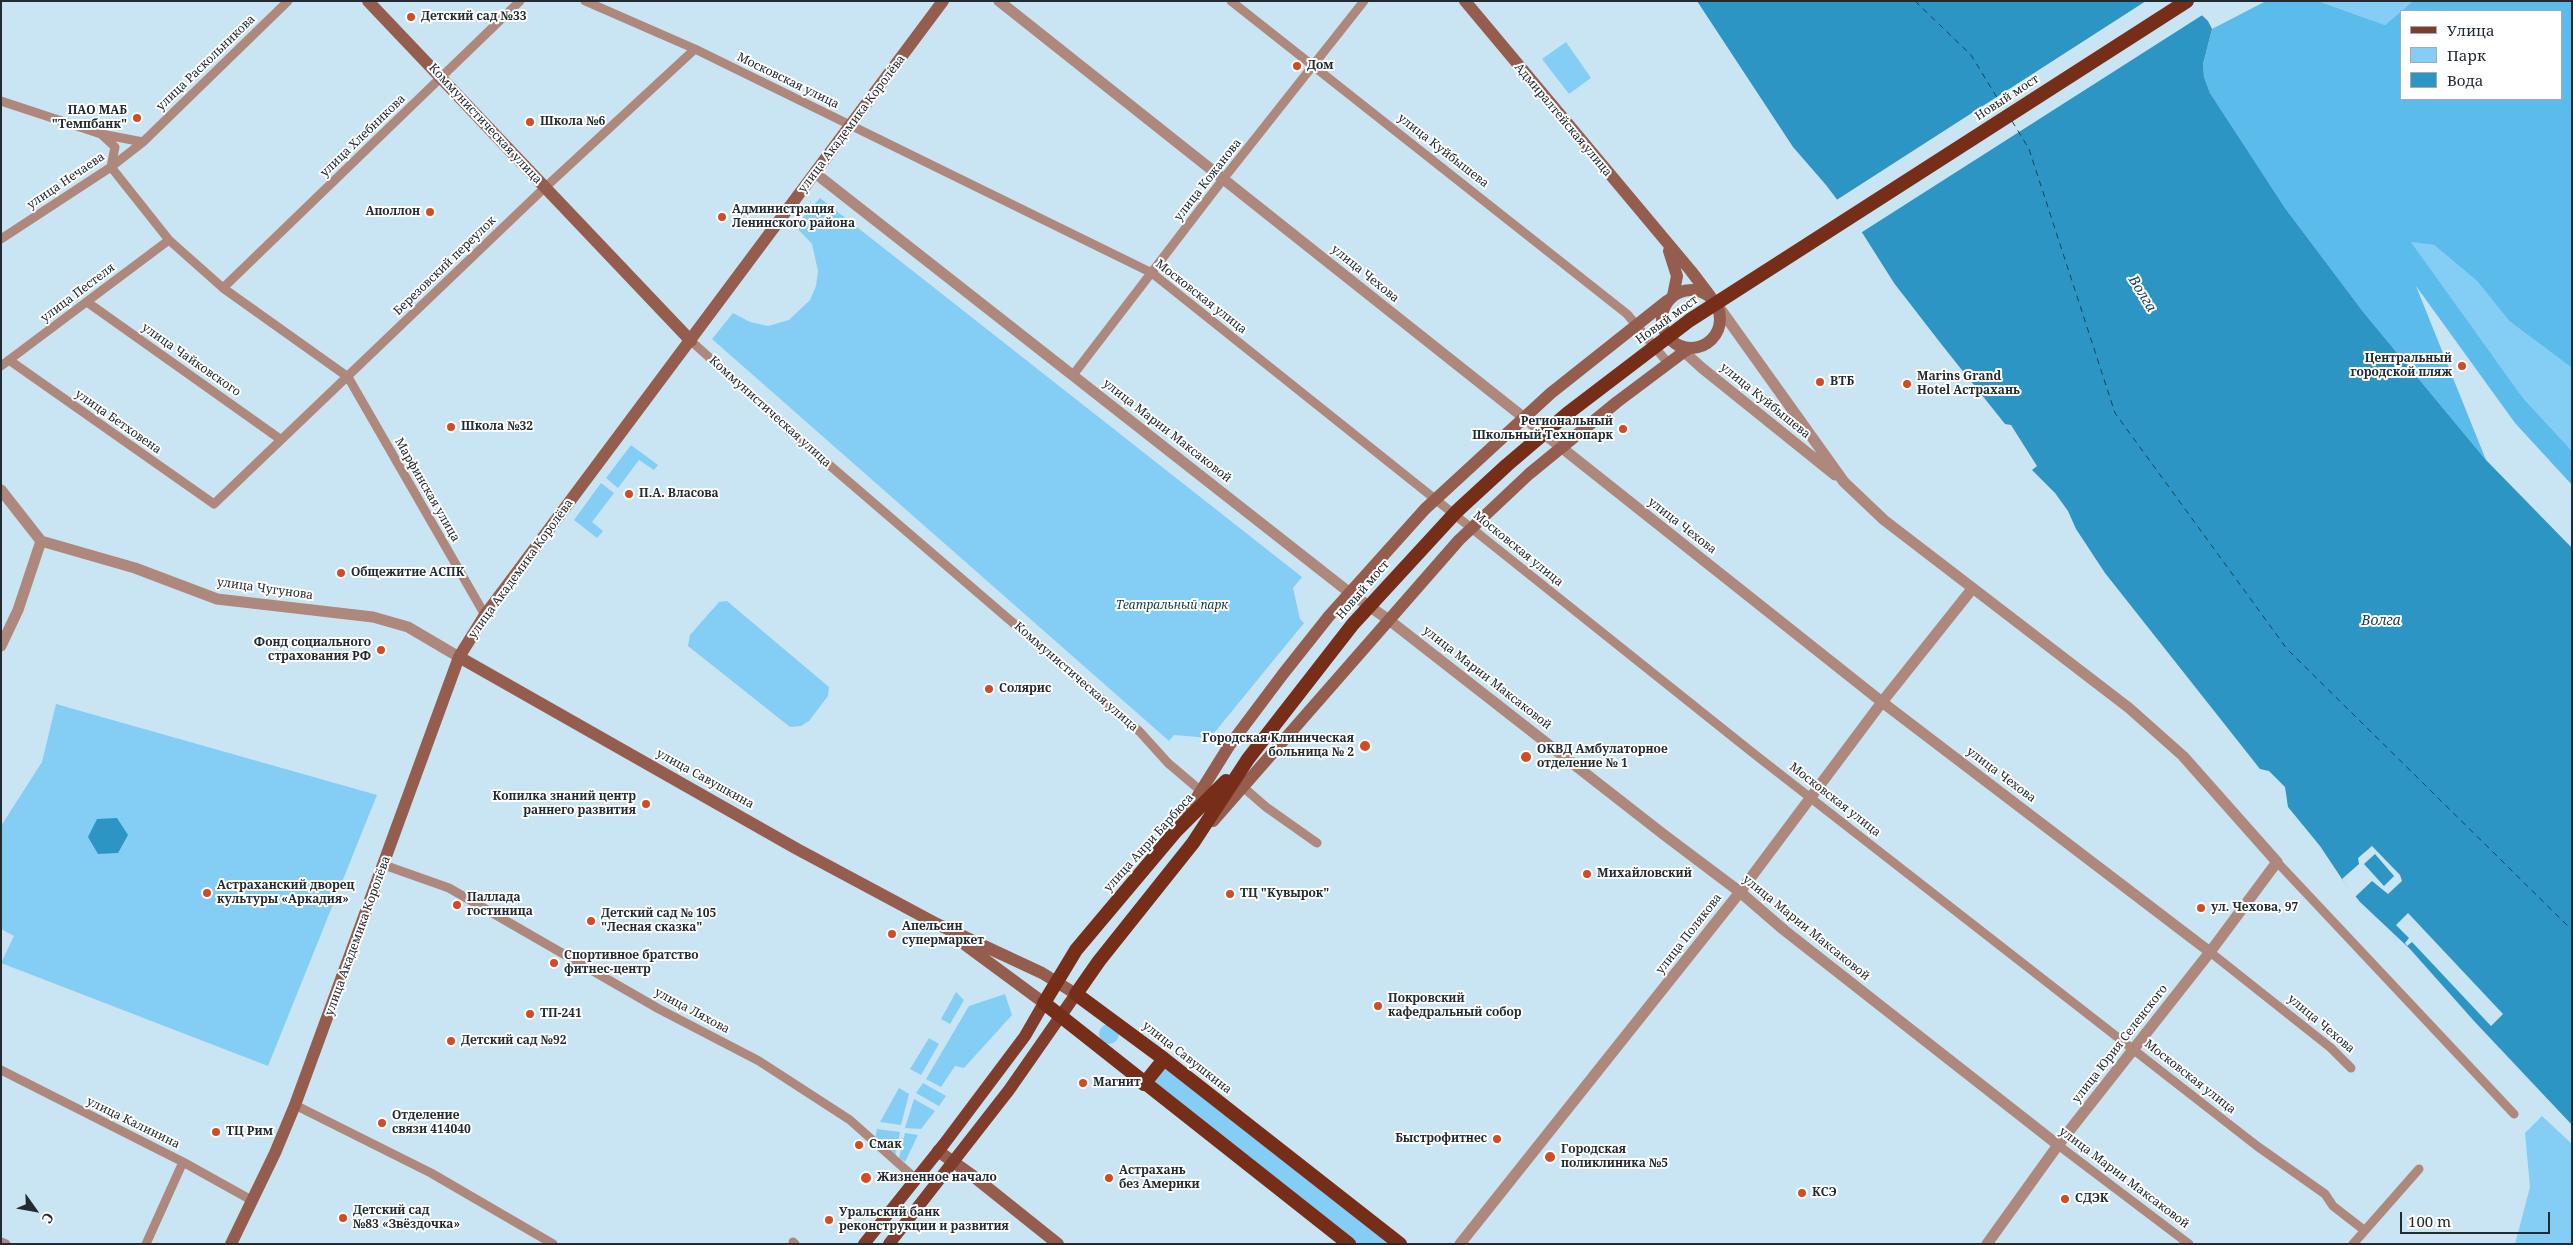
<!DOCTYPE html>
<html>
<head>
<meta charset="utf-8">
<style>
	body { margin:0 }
	#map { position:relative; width:2573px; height:1245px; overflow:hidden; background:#c9e4f3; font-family:"Noto Serif",serif }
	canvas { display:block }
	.frame { position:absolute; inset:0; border:2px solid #212b31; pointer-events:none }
	.legend { position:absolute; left:2400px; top:10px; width:162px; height:90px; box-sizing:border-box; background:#fff; border:1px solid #a6aaad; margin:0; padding:6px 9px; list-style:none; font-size:15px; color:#212b31 }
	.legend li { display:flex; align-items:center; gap:10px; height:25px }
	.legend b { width:25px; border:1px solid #a6aaad }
	.north { position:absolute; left:10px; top:1185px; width:50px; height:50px; -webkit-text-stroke:4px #fff; paint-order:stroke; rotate:122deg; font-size:14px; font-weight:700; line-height:20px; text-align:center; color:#212b31 }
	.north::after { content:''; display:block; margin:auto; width:18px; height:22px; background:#212b31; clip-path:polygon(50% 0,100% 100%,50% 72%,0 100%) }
	.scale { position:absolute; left:2400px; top:1212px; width:150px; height:22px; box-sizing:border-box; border:2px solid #212b31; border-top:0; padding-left:6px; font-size:15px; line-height:18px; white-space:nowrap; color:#212b31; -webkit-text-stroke:4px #fff; paint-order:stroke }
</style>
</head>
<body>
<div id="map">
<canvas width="2573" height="1245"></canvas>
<div class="frame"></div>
<ul class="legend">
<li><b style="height:6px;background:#803d2b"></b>Улица</li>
<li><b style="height:14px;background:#84cef5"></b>Парк</li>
<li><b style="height:14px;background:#2d95c3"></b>Вода</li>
</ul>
<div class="north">С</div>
<div class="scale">100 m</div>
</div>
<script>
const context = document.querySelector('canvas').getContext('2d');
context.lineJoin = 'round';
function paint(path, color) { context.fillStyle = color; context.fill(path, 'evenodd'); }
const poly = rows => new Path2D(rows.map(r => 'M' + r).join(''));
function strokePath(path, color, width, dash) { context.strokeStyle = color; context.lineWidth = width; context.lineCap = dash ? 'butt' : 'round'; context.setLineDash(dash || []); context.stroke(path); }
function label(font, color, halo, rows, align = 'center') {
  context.font = font + ' "Noto Serif",serif'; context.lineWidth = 4; context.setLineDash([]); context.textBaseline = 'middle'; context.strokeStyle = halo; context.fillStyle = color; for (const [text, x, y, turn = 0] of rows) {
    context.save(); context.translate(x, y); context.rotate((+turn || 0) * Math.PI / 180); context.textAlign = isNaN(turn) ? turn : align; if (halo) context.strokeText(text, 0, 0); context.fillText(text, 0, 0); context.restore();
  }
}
const green = poly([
	[2318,1,2413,1,2385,25],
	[1566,42,1591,78,1569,94,1542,59],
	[820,198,1302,577,1293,588,1300,619,1304,623,1210,738,1174,735,1169,741,712,339,733,313,750,322,768,326,789,320,810,300,816,286,818,271,812,244,795,226],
	[2410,241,2434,245,2477,281,2509,321,2572,368,2572,451,2523,398],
	[631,445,658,465,654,470,639,460,618,488,606,478],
	[601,483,614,493,592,522,603,531,597,538,574,520],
	[727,601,829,687,828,696,809,721,801,726,790,727,688,646,690,635,719,602],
	[56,704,377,795,268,1066,1,963,14,936,1,929,1,826,42,762],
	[956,992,964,1000,950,1024,941,1019],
	[1005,994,1012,1015,964,1068,955,1066,941,1087,926,1079,969,1006],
	'1099 1034a10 10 0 1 1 20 0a10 10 0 1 1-20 0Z',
	[929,1038,939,1044,921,1075,910,1069],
	[1164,1059,1400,1244,1349,1244,1144,1084],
	[923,1083,946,1096,939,1106,916,1093],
	[899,1088,909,1094,901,1125,880,1122],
	[914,1099,935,1111,921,1129,905,1128],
	[2542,1116,2572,1144,2572,1244,2515,1244,2530,1187,2525,1133],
	[877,1129,900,1132,895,1157,875,1139],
	[905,1133,918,1135,905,1162,899,1158]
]);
const forest = poly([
	[2266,1,2318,1,2385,25,2413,1,2572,1,2572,368,2509,321,2477,281,2434,245,2411,242,2523,398,2572,451,2572,485,2515,423,2416,286,2486,460,2364,313,2285,208,2210,93,2204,77,2203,64,2212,29],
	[2402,11,2562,11,2562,99,2402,99]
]);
const water = poly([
	[1697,1,2187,1,2208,21,2212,29,2203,64,2204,77,2210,93,2285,208,2364,313,2486,460,2572,548,2572,1125,2474,1021,2410,949,2360,902,2342,879,2320,846,2288,807,2285,787,2269,771,2260,769,2105,573,2076,529,2068,511,2055,493,2032,470,2037,466,2011,425,2005,424,1942,345,1894,283,1863,234,1826,185,1793,147],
	[117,818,128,835,118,853,98,854,88,837,97,819]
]);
const pier = poly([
	[2146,1,2190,1,2204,14,1859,234,1835,201],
	[2372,846,2400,875,2402,881,2388,894,2372,881,2355,897,2342,879,2359,864,2358,858],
	[2375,854,2394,876,2384,886,2364,864],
	[2408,913,2503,1014,2491,1026,2412,942,2407,946,2405,943,2409,938,2396,925]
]);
const ferry = poly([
	[1915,1,1971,55,2004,109],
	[2012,121,2029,149,2115,413,2287,649,2572,930]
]);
const minor = poly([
	[585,1,695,49,1152,273,1753,753,2257,1146,2325,1194,2333,1206,2364,1230],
	[1231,1,1627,314,1668,363],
	[1,101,101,134,143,142],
	[101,134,115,147,111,167,169,240,223,288,348,377,485,615],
	[1,239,111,167,143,142,288,1],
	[223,288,520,1],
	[87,302,280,439],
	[691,341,820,457,1140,732,1168,763,1201,791],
	[9,360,214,504,538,194,695,49],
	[1,366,169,240],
	[1073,375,1224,178,1364,1],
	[1243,787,1266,807,1317,843],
	[2277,862,2514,1114],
	[384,865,449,888,659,1009,759,1061,850,1120,916,1179],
	[2210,952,2331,1048,2351,1068],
	[1,1070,183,1162,253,1201],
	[295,1105,431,1173,553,1244],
	[2058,1145,2189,1244],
	[1,1242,6,1244],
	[793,1242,795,1244],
	[146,1244,183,1162],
	[2353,1244,2419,1169]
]);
const tertiary = poly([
	[999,1,1882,702,2210,952],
	[815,173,1350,593,1389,620,1663,834,1740,892,1784,930,2058,1145],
	[1716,303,1844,482,1884,520,2129,708,2183,756,2277,862,2210,952,2058,1145,1987,1244],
	[1671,340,1702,368,1835,475],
	[1,490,41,541,135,568,217,599,373,617,408,627,459,657],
	[1,646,18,610,41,541],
	[1460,1244,1740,892,1882,702,1972,589]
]);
const secondary = poly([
	[368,1,691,341],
	[1465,1,1691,271,1710,296],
	[1669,251,1677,276,1673,296],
	'1662 319a29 29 0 1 1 58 0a29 29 0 1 1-58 0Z',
	[459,657,797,849,937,924,1042,973,1076,994],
	[1184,818,1229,746,1283,674,1329,616,1425,509,1551,393,1667,301],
	[1213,821,1459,540,1529,474,1617,402,1689,348],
	[960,941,1044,1003],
	[938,1151,973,1176,1058,1244],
	[231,1244,275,1153,295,1105,459,657,485,615,943,1]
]);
const primary = poly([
	[864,1244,944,1144,1025,1036,1044,1003],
	[889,1244,1009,1090,1076,994]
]);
const trunk = poly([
	[1226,781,1176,831,1076,950,1044,1003,1349,1244],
	[1144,1084,1164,1059],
	[1400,1244,1164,1059,1076,994,1099,961,1193,843,1248,759,1353,624,1457,511,1507,465,1568,413,1690,320,2187,1]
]);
const markers = [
	[411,17,5,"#d34b21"],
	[1297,66,5,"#d34b21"],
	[137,118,5,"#d34b21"],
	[530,122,5,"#d34b21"],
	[430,212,5,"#d34b21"],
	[722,217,5,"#d34b21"],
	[2462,366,5,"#d34b21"],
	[1820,382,5,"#d34b21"],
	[1907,384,5,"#d34b21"],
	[451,427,5,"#d34b21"],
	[1623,429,5,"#d34b21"],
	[629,494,5,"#d34b21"],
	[341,573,5,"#d34b21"],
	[381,650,5,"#d34b21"],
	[989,689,5,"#d34b21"],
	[1365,746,6,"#d34b21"],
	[1526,757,6,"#d34b21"],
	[646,804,5,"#d34b21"],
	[1587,874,5,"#d34b21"],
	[207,893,5,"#d34b21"],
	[1230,894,5,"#d34b21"],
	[457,905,5,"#d34b21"],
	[2201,908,5,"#d34b21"],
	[591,921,5,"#d34b21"],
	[892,934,5,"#d34b21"],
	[554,963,5,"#d34b21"],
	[1378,1006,5,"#d34b21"],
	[530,1014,5,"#d34b21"],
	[451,1041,5,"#d34b21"],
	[1083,1083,5,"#d34b21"],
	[382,1123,5,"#d34b21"],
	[216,1132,5,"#d34b21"],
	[1497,1139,5,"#d34b21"],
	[859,1145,5,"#d34b21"],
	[1550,1157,6,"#d34b21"],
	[866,1178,6,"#d34b21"],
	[1109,1178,5,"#d34b21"],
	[1802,1193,5,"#d34b21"],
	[2065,1199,5,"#d34b21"],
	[343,1218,5,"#d34b21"],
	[829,1220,5,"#d34b21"]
];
const poiNames = [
	["Детский сад №33",421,17],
	["Дом",1307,66],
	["ПАО МАБ",127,111,"right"],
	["\"Темпбанк\"",127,125,"right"],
	["Школа №6",540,122],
	["Администрация",732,210],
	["Ленинского района",732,224],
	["Аполлон",420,212,"right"],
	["Центральный",2452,359,"right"],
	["городской пляж",2452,373,"right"],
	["Marins Grand",1917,377],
	["Hotel Астрахань",1917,391],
	["ВТБ",1830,382],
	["Региональный",1613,422,"right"],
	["Школьный Технопарк",1613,436,"right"],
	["Школа №32",461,427],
	["П.А. Власова",639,494],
	["Общежитие АСПК",351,573],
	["Фонд социального",371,643,"right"],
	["страхования РФ",371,657,"right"],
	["Солярис",999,689],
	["Городская Клиническая",1354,739,"right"],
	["больница № 2",1354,753,"right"],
	["ОКВД Амбулаторное",1537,750],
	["отделение № 1",1537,764],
	["Копилка знаний центр",636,797,"right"],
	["раннего развития",636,811,"right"],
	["Михайловский",1597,874],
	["Астраханский дворец",217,886],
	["культуры «Аркадия»",217,900],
	["ТЦ \"Кувырок\"",1240,894],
	["Паллада",467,898],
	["гостиница",467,912],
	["ул. Чехова, 97",2211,908],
	["Детский сад № 105",601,914],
	["\"Лесная сказка\"",601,928],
	["Апельсин",902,927],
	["супермаркет",902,941],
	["Спортивное братство",564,956],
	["фитнес-центр",564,970],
	["Покровский",1388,999],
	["кафедральный собор",1388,1013],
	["ТП-241",540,1014],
	["Детский сад №92",461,1041],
	["Магнит",1093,1083],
	["Отделение",392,1116],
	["связи 414040",392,1130],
	["ТЦ Рим",226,1132],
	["Быстрофитнес",1487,1139,"right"],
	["Смак",869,1145],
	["Городская",1561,1150],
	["поликлиника №5",1561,1164],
	["Астрахань",1119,1171],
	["без Америки",1119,1185],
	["Жизненное начало",877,1178],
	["КСЭ",1812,1193],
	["СДЭК",2075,1199],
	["Детский сад",353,1211],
	["№83 «Звёздочка»",353,1225],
	["Уральский банк",839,1213],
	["реконструкции и развития",839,1227]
];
const streetNames = [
	["улица Раскольникова",206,63,-44],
	["Московская улица",788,81,26],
	["Новый мост",2007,98,-33],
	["Адмиралтейская улица",1563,120,50],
	["Коммунистическая улица",485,124,47],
	["улица Академика Королёва",852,124,-53],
	["улица Хлебникова",363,136,-44],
	["улица Куйбышева",1443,151,38],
	["улица Кожанова",1208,180,-52],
	["улица Нечаева",66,181,-34],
	["Березовский переулок",445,266,-44],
	["улица Чехова",1365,274,39],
	["улица Пестеля",78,293,-37],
	["Московская улица",1201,297,38],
	["Новый мост",1667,320,-36],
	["улица Чайковского",191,360,35],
	["улица Куйбышева",1765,401,39],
	["Коммунистическая улица",770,412,42],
	["улица Бетховена",118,422,35],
	["улица Марии Максаковой",1167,431,38],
	["Марфинская улица",427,490,60],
	["улица Чехова",1682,526,38],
	["Московская улица",1518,549,39],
	["улица Академика Королёва",521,569,-54],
	["улица Чугунова",265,589,8],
	["Новый мост",1363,590,-49],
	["Коммунистическая улица",1076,677,41],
	["улица Марии Максаковой",1487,678,38],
	["улица Чехова",2001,775,37],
	["улица Савушкина",705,779,29],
	["Московская улица",1835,800,38],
	["улица Анри Барбюса",1149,843,-48],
	["улица Марии Максаковой",1806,928,39],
	["улица Полякова",1689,934,-52],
	["улица Академика Королёва",358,936,-70],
	["улица Ляхова",692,1011,28],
	["улица Чехова",2321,1024,40],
	["улица Юрия Селенского",2120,1044,-52],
	["улица Савушкина",1187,1058,38],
	["Московская улица",2190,1077,38],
	["улица Калинина",133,1123,26],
	["улица Марии Максаковой",2124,1178,37]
];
const parkNames = [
	["Театральный парк",1172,606]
];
const waterNames = [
	["Волга",2142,294,58],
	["Волга",2381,621]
];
paint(green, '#84cef5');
paint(forest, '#5bbcec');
paint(water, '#2d95c3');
paint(pier, '#c9e4f3');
strokePath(ferry, '#184256', 1, [6, 5]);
strokePath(minor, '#af887d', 9);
strokePath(tertiary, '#af887d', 11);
strokePath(secondary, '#955d4d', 12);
strokePath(primary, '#803d2b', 12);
strokePath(trunk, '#762e19', 14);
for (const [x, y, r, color] of markers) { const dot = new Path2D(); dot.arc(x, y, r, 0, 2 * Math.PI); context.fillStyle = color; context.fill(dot); strokePath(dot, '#fff', 2); }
label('bold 12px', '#212b31', '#fff', poiNames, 'left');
label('12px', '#212b31', '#fff', streetNames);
label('italic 12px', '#103b4f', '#fff', parkNames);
label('italic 14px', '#184256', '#fff', waterNames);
</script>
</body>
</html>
